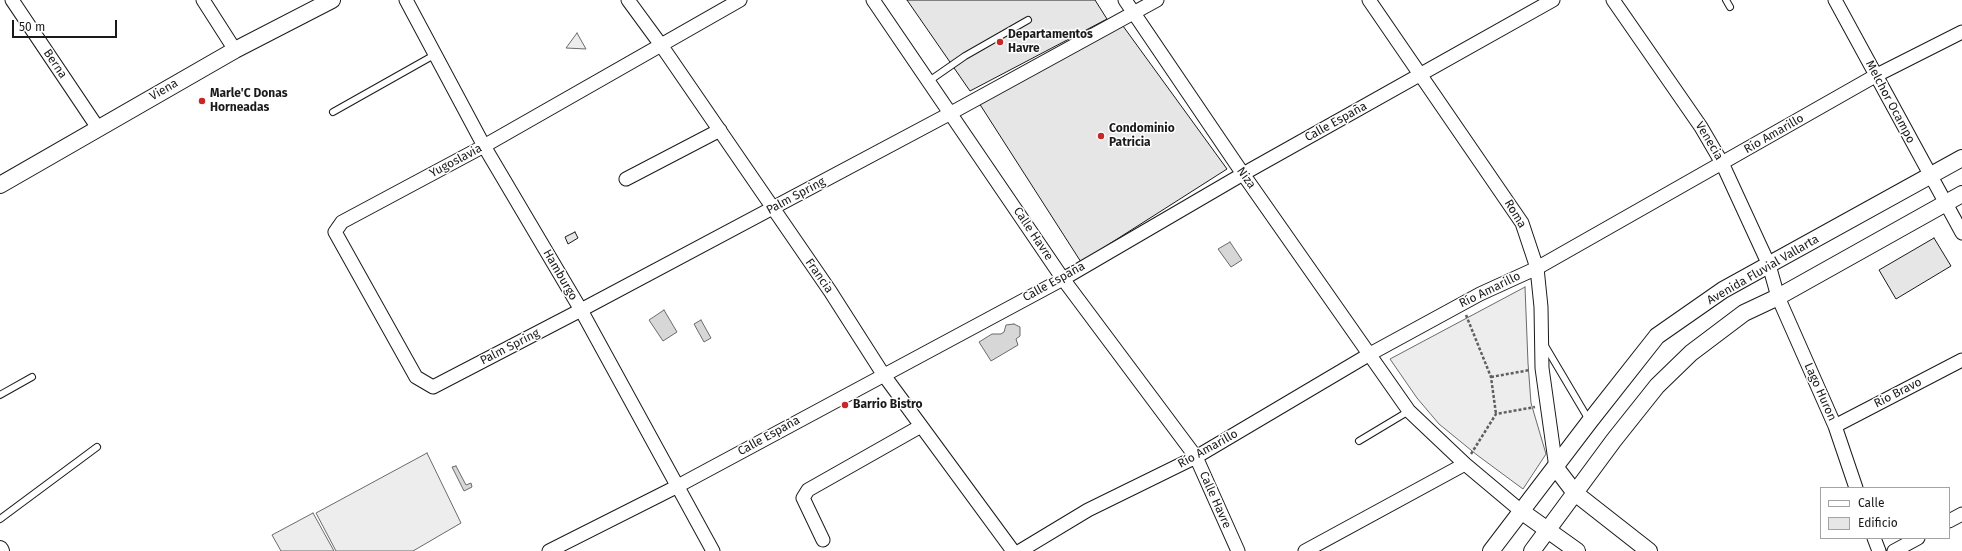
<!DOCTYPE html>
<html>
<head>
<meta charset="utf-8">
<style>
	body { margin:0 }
	#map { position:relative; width:1962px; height:551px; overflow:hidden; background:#fff; font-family:"Fira Sans",sans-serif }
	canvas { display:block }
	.legend { position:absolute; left:1820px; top:487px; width:130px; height:52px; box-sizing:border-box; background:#fff; border:1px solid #a3a3a3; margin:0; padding:5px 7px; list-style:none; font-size:12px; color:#1a1a1a }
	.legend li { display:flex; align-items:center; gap:8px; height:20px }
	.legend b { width:20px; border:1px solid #a3a3a3 }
	.scale { position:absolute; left:12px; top:20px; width:105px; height:18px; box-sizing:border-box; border:2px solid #1a1a1a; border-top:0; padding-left:5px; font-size:12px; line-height:14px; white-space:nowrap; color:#1a1a1a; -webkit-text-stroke:3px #fff; paint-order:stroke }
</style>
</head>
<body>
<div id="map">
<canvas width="1962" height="551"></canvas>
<ul class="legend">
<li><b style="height:5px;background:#fff"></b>Calle</li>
<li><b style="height:11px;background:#e6e6e6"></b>Edificio</li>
</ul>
<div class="scale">50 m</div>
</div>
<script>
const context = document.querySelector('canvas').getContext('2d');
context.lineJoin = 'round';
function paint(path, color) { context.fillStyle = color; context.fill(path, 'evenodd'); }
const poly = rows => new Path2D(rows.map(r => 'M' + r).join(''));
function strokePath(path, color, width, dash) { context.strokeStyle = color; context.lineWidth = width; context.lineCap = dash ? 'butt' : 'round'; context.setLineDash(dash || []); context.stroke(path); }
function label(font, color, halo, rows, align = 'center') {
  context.font = font + ' "Fira Sans",sans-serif'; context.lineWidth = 3; context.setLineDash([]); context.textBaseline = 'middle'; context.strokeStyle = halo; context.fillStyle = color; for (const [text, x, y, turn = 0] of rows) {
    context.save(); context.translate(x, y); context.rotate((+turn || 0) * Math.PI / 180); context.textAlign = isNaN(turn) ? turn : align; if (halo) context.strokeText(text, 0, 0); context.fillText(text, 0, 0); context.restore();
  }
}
const built = poly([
	[577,33,586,49,566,48,577,33],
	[1525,287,1528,363,1531,403,1546,454,1523,489,1477,455,1439,424,1417,398,1390,359,1525,287],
	[427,453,461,523,413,551,336,551,316,513,427,453],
	[313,513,334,551,281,551,272,535,313,513]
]);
const water = poly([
	[1230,242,1242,260,1231,267,1218,249,1230,242],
	[664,310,677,332,663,341,649,320,664,310],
	[701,320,711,338,704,342,694,324,701,320],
	[1014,324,1020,327,1020,336,1016,339,1018,345,991,361,979,342,992,334,1001,334,1004,332,1006,325,1014,324],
	[456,466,466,485,471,483,472,487,464,491,452,467,456,466]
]);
const building = poly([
	[907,0,1095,0,1107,19,970,91,907,0],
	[1123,26,1227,169,1081,262,979,103,1123,26],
	[575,232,578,238,568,244,565,237,575,232],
	[1934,238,1951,266,1896,299,1879,270,1934,238]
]);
const path = poly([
	[1466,315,1491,377,1496,414],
	[1491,377,1530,370],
	[1471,454,1496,414,1535,407]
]);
const service = poly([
	[1726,0,1730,7],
	[929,81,965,56,1028,20],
	[333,112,436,54],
	[1544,344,1589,420],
	[0,395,32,377],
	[1359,441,1409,411],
	[0,519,97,447]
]);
const minor = poly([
	[12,0,98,128],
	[203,0,235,50],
	[406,0,484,146,581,310,713,551],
	[628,0,661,45,830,291,883,374,1013,551],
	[740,0,484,146,342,222,335,232,416,377,433,387,581,310,951,113,1157,0],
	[873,0,1063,279,1196,457,1238,551],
	[1125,0,1243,174,1409,411,1465,464,1521,511],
	[1369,0,1522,223,1537,268,1541,307,1542,368,1556,468],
	[1613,0,1701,127,1722,163,1769,265,1778,297,1835,426,1856,488],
	[1835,0,1962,233],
	[626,179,720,130],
	[1835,426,1962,360],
	[1949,521,1962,514],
	[1874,538,1879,551],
	[823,540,803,498,808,490,921,426],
	[549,551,676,487,1063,279,1243,174,1553,0],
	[1020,551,1088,510,1196,457,1370,354,1480,294,1537,268,1875,76,1962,32],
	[1305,551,1465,464],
	[1894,551,1918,538]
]);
const tertiary = poly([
	[0,185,235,50,332,0],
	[1556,468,1575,493,1649,551],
	[1521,511,1577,551],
	[0,549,1,551],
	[1491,551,1590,421,1657,336,1723,290,1962,158],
	[1532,551,1614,440,1657,386,1691,353,1744,313,1778,297,1962,194]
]);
const markers = [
	[1000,42,4,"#c62828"],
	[202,101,4,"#c62828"],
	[1101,136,4,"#c62828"],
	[845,405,4,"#c62828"]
];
const poiNames = [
	["Departamentos",1008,35],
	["Havre",1008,49],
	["Marle'C Donas",210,94],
	["Horneadas",210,108],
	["Condominio",1109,129],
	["Patricia",1109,143],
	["Barrio Bistro",853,405]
];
const streetNames = [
	["Berna",55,64,56],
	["Viena",164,90,-30],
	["Melchor Ocampo",1890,102,62],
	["Calle España",1336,122,-29],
	["Río Amarillo",1774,134,-30],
	["Venecia",1709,141,59],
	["Yugoslavia",456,161,-28],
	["Niza",1246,178,55],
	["Palm Spring",796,196,-28],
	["Roma",1515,214,59],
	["Calle Havre",1033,234,56],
	["Avenida Fluvial Vallarta",1763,270,-30],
	["Hamburgo",560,275,60],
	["Francia",819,276,55],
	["Calle España",1054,282,-29],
	["Río Amarillo",1490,290,-26],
	["Palm Spring",510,347,-27],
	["Lago Huron",1820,392,66],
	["Rio Bravo",1898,393,-27],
	["Calle España",769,436,-29],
	["Río Amarillo",1208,449,-29],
	["Calle Havre",1215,500,66]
];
paint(built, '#ededed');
strokePath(built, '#6a6a6a', 1);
paint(water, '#d7d7d7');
strokePath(water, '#6a6a6a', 1);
paint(building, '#e6e6e6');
strokePath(building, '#1a1a1a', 1);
strokePath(service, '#1a1a1a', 8);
strokePath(minor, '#1a1a1a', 15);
strokePath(tertiary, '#1a1a1a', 18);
strokePath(path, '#5f5f5f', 2.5, [3, 2]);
strokePath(service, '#fff', 6);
strokePath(minor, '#fff', 13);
strokePath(tertiary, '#fff', 16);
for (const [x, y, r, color] of markers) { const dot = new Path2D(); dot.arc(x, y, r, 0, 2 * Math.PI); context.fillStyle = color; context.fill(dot); strokePath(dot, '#fff', 1.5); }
label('bold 12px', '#1a1a1a', '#fff', poiNames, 'left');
label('12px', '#1a1a1a', '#fff', streetNames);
</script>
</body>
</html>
